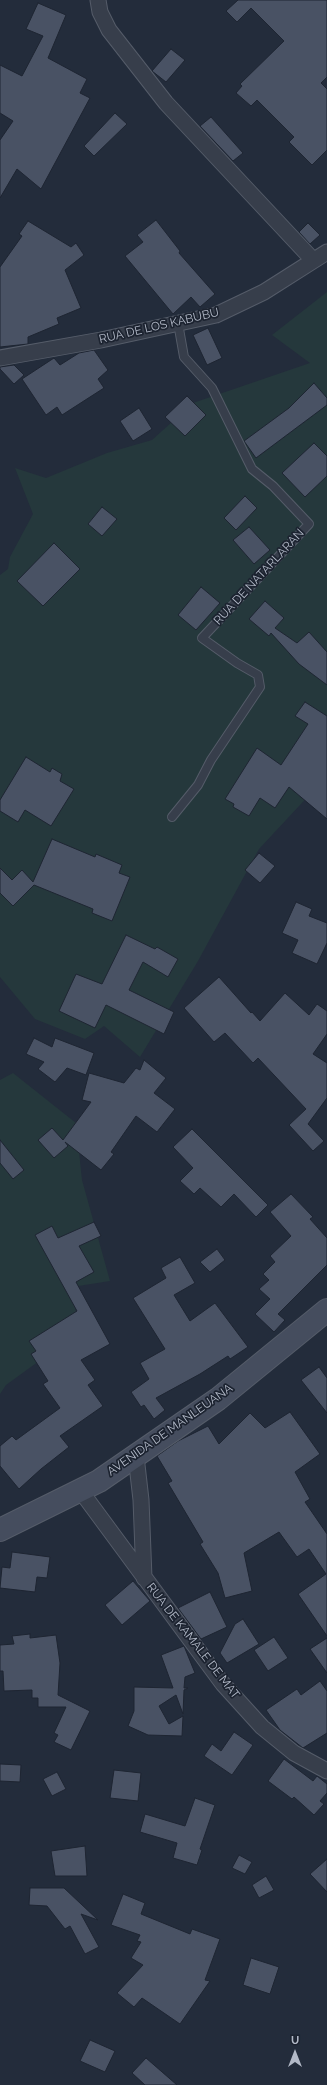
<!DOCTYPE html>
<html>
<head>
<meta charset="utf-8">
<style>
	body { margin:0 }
	#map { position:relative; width:327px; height:2085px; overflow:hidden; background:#232c3b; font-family:Raleway,sans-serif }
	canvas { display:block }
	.north { position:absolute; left:275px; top:2033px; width:40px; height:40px; -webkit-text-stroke:3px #1c2330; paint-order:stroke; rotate:0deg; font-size:11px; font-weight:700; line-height:16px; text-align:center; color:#b2b9c7 }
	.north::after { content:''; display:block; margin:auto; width:14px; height:18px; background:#b2b9c7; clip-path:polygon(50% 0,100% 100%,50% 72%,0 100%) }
</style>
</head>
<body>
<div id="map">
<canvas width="327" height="2085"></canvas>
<div class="north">U</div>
</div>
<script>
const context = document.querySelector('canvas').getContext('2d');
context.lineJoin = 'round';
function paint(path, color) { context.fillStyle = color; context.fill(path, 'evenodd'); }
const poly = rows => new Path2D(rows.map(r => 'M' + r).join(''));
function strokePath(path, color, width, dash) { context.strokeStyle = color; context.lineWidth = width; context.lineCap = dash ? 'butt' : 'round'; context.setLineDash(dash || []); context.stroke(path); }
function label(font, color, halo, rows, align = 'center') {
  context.font = font + ' Raleway,sans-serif'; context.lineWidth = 3.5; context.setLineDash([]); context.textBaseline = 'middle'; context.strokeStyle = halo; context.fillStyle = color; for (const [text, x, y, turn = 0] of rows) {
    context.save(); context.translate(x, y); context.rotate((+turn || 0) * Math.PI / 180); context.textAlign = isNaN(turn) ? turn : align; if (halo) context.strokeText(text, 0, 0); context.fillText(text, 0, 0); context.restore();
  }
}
const green = poly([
	[327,292,327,776,259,849,198,961,140,1057,104,1026,85,1039,35,1019,0,977,0,575,8,569,10,557,33,514,15,468,46,478,107,453,152,440,193,403,310,363,272,335],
	[13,1073,76,1123,82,1180,110,1281,72,1287,79,1332,6,1385,0,1394,0,1080]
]);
const building = poly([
	[238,0,327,0,327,77,321,83,327,89,327,150,312,165,289,142,294,137,257,100,251,106,236,93,242,86,240,84,284,41,251,8,237,22,226,11,238,0],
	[38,3,66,15,48,58,87,79,80,93,90,98,41,189,17,169,0,198,0,140,13,121,0,113,0,65,22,76,43,36,26,29,38,3],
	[171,49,185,60,166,82,152,71,171,49],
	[115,113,127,124,94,156,84,146,115,113],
	[211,117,243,153,233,161,200,126,211,117],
	[156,220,180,251,179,253,215,294,200,307,191,297,173,314,125,256,143,242,137,235,156,220],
	[28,221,71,247,76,243,84,255,65,270,81,308,57,318,59,324,28,337,28,344,0,347,0,267,22,236,19,234,28,221],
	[308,223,320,235,310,244,299,232,308,223],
	[208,328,222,358,207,365,193,335,208,328],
	[94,350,108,370,98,379,104,388,62,415,57,407,46,415,22,379,54,358,60,365,79,353,94,350],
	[14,365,24,375,14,384,0,369,0,367,14,365],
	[314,383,327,398,327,405,256,458,244,441,289,408,314,383],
	[187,396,206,415,185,436,165,417,187,396],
	[139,408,152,429,133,441,120,421,139,408],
	[314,443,327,456,327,476,305,497,282,473,314,443],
	[245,496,257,508,236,530,224,518,245,496],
	[102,507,117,519,102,536,88,524,102,507],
	[249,527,270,550,254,564,233,540,249,527],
	[54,543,80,569,43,606,17,581,54,543],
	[201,587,220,603,196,630,178,615,201,587],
	[265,601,284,618,275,628,297,643,309,632,327,652,327,685,299,664,271,633,269,636,249,619,265,601],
	[305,702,327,716,327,819,289,787,275,808,260,798,249,816,233,807,234,804,225,799,257,748,281,765,308,724,295,716,305,702],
	[26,757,50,772,52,768,62,774,60,781,74,789,51,826,25,810,18,822,0,811,0,800,26,757],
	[52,839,95,857,96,854,122,865,119,873,130,877,112,921,92,913,93,909,34,885,13,906,0,893,0,868,12,880,22,870,33,882,52,839],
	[259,853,275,866,260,883,245,870,259,853],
	[296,902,312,909,309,916,327,923,327,943,317,964,292,953,298,940,282,933,296,902],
	[126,935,155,949,157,947,178,959,168,977,143,962,129,990,174,1012,164,1034,106,1005,95,1028,59,1011,76,974,102,984,126,935],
	[219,977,251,1013,252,1012,260,1021,285,993,309,1015,317,1004,327,1011,327,1034,313,1054,327,1063,327,1098,308,1124,324,1141,313,1151,289,1125,306,1109,258,1058,253,1063,225,1033,214,1042,184,1008,219,977],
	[34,1038,52,1047,55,1038,94,1053,86,1075,67,1068,55,1082,38,1069,44,1062,26,1054,34,1038],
	[144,1060,166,1078,154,1093,175,1109,157,1132,136,1116,111,1152,114,1154,101,1170,65,1142,68,1146,54,1158,38,1140,52,1128,63,1140,91,1102,82,1100,89,1073,124,1083,136,1068,140,1070,144,1060],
	[192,1129,268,1205,256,1217,234,1194,221,1207,200,1188,194,1194,180,1181,193,1168,173,1147,192,1129],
	[0,1140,24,1170,13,1179,0,1163,0,1140],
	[291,1194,313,1217,310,1219,327,1238,327,1265,278,1314,285,1320,274,1332,255,1314,270,1299,259,1289,269,1280,263,1274,275,1262,270,1256,291,1236,270,1212,291,1194],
	[94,1222,101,1236,79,1246,94,1272,76,1282,110,1344,81,1360,95,1380,88,1385,103,1406,60,1436,69,1447,41,1469,19,1489,0,1466,0,1446,12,1436,16,1440,60,1408,43,1384,48,1381,31,1354,36,1351,29,1341,77,1311,35,1235,52,1226,58,1238,94,1222],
	[217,1249,225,1260,210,1272,200,1262,217,1249],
	[180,1257,195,1283,174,1295,190,1321,215,1303,248,1347,230,1359,228,1356,200,1374,156,1398,165,1410,154,1419,144,1405,141,1407,131,1392,149,1379,140,1363,165,1349,133,1298,166,1278,161,1268,180,1257],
	[319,1367,327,1378,327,1413,301,1380,319,1367],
	[290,1412,320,1454,295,1472,310,1499,305,1502,327,1534,327,1636,298,1594,326,1574,309,1549,297,1557,279,1532,244,1553,252,1591,225,1598,218,1573,200,1544,203,1542,168,1483,172,1481,157,1456,178,1441,208,1426,219,1444,250,1413,265,1428,290,1412],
	[12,1552,50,1557,47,1578,37,1577,35,1592,0,1588,2,1567,10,1568,12,1552],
	[133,1581,150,1601,122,1625,105,1605,133,1581],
	[210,1592,227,1627,201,1639,178,1608,210,1592],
	[243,1619,259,1644,227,1663,220,1653,235,1624,243,1619],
	[30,1634,30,1638,56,1635,60,1663,58,1695,90,1711,71,1750,54,1742,58,1735,54,1733,66,1707,38,1707,38,1698,32,1698,32,1690,4,1691,3,1671,0,1671,0,1645,14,1644,12,1636,30,1634],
	[274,1637,288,1658,268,1671,254,1650,274,1637],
	[327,1638,327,1673,310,1649,327,1638],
	[184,1646,195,1673,185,1677,184,1688,188,1688,184,1690,183,1714,176,1695,159,1706,169,1724,183,1716,182,1736,148,1735,128,1726,134,1711,134,1687,173,1688,161,1655,184,1646],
	[320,1681,327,1691,327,1733,303,1748,280,1730,266,1710,297,1689,301,1695,320,1681],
	[234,1732,253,1745,232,1775,204,1756,212,1744,221,1751,234,1732],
	[284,1759,313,1781,317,1776,327,1784,327,1793,320,1801,324,1804,314,1815,294,1797,292,1799,268,1781,284,1759],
	[0,1764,21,1765,20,1782,0,1781,0,1764],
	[114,1770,141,1773,138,1801,110,1798,114,1770],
	[57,1772,66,1789,52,1796,43,1779,57,1772],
	[195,1798,215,1805,200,1849,202,1850,197,1865,173,1858,177,1843,140,1832,145,1814,185,1826,195,1798],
	[85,1846,87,1876,55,1876,51,1851,85,1846],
	[239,1855,252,1862,245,1874,232,1868,239,1855],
	[327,1859,327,1892,310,1874,327,1859],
	[266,1876,274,1890,259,1898,252,1885,266,1876],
	[30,1888,64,1888,98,1920,81,1914,99,1947,85,1954,70,1926,65,1929,47,1906,29,1905,30,1888],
	[123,1894,145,1903,141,1914,190,1934,192,1929,220,1939,205,1980,210,1981,180,2024,142,1998,134,2007,117,1993,143,1965,131,1958,141,1942,137,1941,140,1935,111,1925,123,1894],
	[251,1958,279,1967,270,1994,243,1985,251,1958],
	[90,2040,115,2051,105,2072,80,2061,90,2040],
	[146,2058,177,2085,145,2085,132,2073,146,2058]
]);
const lane = poly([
	[172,817,198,785,211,760,260,687,258,675,237,663,202,638,309,524,273,486,252,469,212,388,184,357,178,323]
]);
const street = poly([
	[98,0,100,12,109,30,166,103,313,260],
	[0,358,101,340,216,315,264,292,327,252],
	[136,1456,141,1500,144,1578],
	[80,1490,223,1684,262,1727,294,1753,327,1771]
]);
const secondary = poly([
	[0,1530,99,1481,218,1399,327,1310]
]);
const streetNames = [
	["RUA DE LOS KABUBU",159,326,-13],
	["RUA DE NATARLARAN",259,577,-47],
	["AVENIDA DE MANLEUANA",170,1430,-35],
	["RUA DE KAMALE DE MAT",193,1641,52]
];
paint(green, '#25383c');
paint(building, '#495264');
strokePath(building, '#1e2532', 1);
strokePath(lane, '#555c69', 10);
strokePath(street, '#555c69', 17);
strokePath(secondary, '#555c69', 24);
strokePath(lane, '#373e4b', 8);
strokePath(street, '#373e4b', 15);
strokePath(secondary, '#454d5e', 22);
label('12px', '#b2b9c7', '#1c2330', streetNames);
</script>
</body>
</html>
